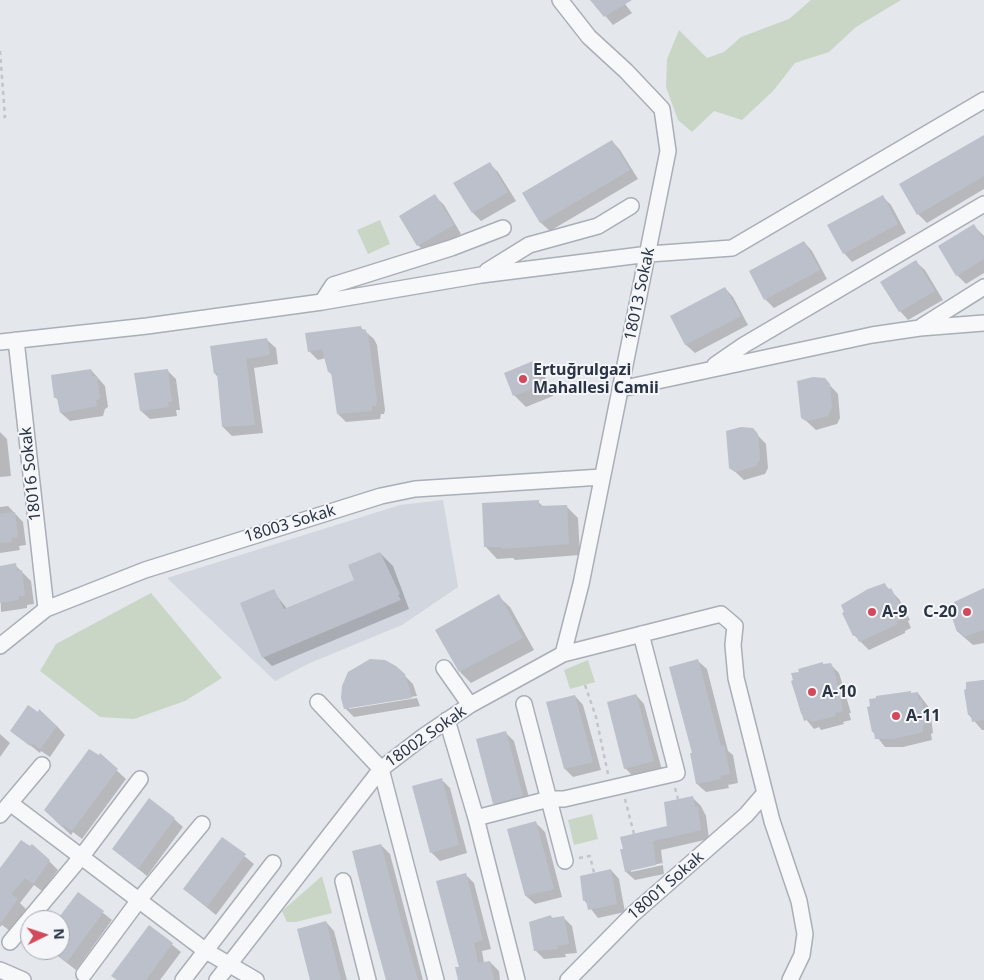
<!DOCTYPE html>
<html>
<head>
<meta charset="utf-8">
<style>
	body { margin:0 }
	#map { position:relative; width:984px; height:980px; overflow:hidden; background:#e4e7ec; font-family:"Noto Sans",sans-serif }
	canvas { display:block }
	.north { position:absolute; left:20px; top:910px; width:50px; height:50px; box-sizing:border-box; background:#f4f6f9; border:1px solid #a4a8b1; border-radius:50%; rotate:86deg; font-size:14px; font-weight:700; line-height:20px; text-align:center; color:#2b3445 }
	.north::after { content:''; display:block; margin:auto; width:18px; height:22px; background:#d1495b; clip-path:polygon(50% 0,100% 100%,50% 72%,0 100%) }
</style>
</head>
<body>
<div id="map">
<canvas width="984" height="980"></canvas>
<div class="north">N</div>
</div>
<script>
const context = document.querySelector('canvas').getContext('2d');
context.lineJoin = 'round';
function paint(path, color) { context.fillStyle = color; context.fill(path, 'evenodd'); }
const poly = rows => new Path2D(rows.map(r => 'M' + r).join(''));
function strokePath(path, color, width, dash) { context.strokeStyle = color; context.lineWidth = width; context.lineCap = dash ? 'butt' : 'round'; context.setLineDash(dash || []); context.stroke(path); }
function label(font, color, halo, rows, align = 'center') {
  context.font = font + ' "Noto Sans",sans-serif'; context.lineWidth = 4; context.setLineDash([]); context.textBaseline = 'middle'; context.strokeStyle = halo; context.fillStyle = color; for (const [text, x, y, turn = 0] of rows) {
    context.save(); context.translate(x, y); context.rotate((+turn || 0) * Math.PI / 180); context.textAlign = isNaN(turn) ? turn : align; if (halo) context.strokeText(text, 0, 0); context.fillText(text, 0, 0); context.restore();
  }
}
const built = poly([
	[443,500,458,587,402,625,310,663,275,681,167,578,400,505]
]);
const green = poly([
	[811,0,901,0,856,27,829,52,795,63,773,91,742,120,714,111,692,132,678,120,666,87,667,59,679,30,707,58,724,52,741,37,789,19],
	[380,220,390,244,368,254,357,230],
	[151,593,222,678,185,701,134,719,100,717,40,671,56,644],
	[588,660,595,682,570,689,564,670],
	[592,814,598,839,574,845,568,820],
	[322,876,332,913,296,922,287,922,282,911]
]);
const shadow = poly([
	[592,0,622,0,632,13,613,25],
	[984,137,984,189,927,223,918,214],
	[612,141,620,150,638,179,550,231,541,223,523,193],
	[489,163,498,172,516,201,481,221,473,213],
	[435,196,444,205,461,234,427,254,418,245,401,216],
	[882,196,891,205,906,233,852,262,844,253],
	[974,226,984,236,984,273,966,284,957,275],
	[804,242,812,251,827,279,774,308,765,299],
	[916,262,925,270,943,300,908,320,900,311],
	[725,288,733,297,748,325,695,353,686,345,671,317],
	[360,327,374,339,377,345,385,410,384,414,381,414,380,419,346,422,338,414,333,376,329,372,326,358,318,360,309,351],
	[267,340,276,348,278,364,254,368,263,433,232,436,223,427,218,377,215,374],
	[533,363,544,375,553,396,526,407,514,395],
	[91,370,105,386,108,407,105,409,103,416,70,421,61,413,59,401,55,397],
	[167,370,176,379,180,410,176,410,177,416,150,419,141,411],
	[824,379,838,394,840,418,837,424,816,430,802,417],
	[752,429,766,444,768,468,765,474,744,480,730,467],
	[0,432,7,439,11,476,0,477],
	[538,502,544,507,566,506,578,518,580,555,515,560,513,558,497,559,486,547],
	[8,506,23,522,26,545,19,546,20,550,0,553,0,507],
	[380,553,393,566,409,609,272,666,263,657,273,591,287,609,356,580],
	[15,565,31,581,34,604,27,605,27,608,1,612,0,567],
	[884,584,899,599,910,620,908,621,911,628,905,631,905,633,869,650,854,635],
	[984,589,984,643,973,645,958,632,957,606],
	[498,596,510,607,534,650,471,683,460,672],
	[370,660,404,675,413,684,417,696,349,707,349,709,417,698,420,706,354,717,345,708,349,673],
	[698,661,707,669,728,751,733,755,738,783,728,785,729,788,706,792,697,784,693,754],
	[830,664,839,673,851,713,849,713,851,720,843,722,844,724,821,730,819,727,814,729,801,713,792,682],
	[984,680,984,730,982,730,969,715,967,683],
	[918,693,930,709,933,733,931,734,932,740,903,747,885,747,873,732],
	[636,695,644,704,662,770,634,777,625,768],
	[575,696,583,705,601,770,573,777,565,769],
	[57,726,65,735,50,757,41,751,40,753,12,731],
	[505,732,514,741,531,805,503,812,494,803],
	[0,734,10,743,0,757],
	[100,755,126,779,82,839,73,832,71,835,54,819],
	[441,779,450,788,467,853,440,861,431,852],
	[692,797,701,806,706,816,709,839,661,850,664,874,635,880,626,872,624,849,668,827],
	[662,863,663,865,631,872,631,870],
	[174,819,183,827,147,876,113,849],
	[536,823,545,832,562,897,535,904,526,896,508,830],
	[222,838,254,864,216,915,184,889],
	[381,845,390,854,423,980,387,980],
	[49,861,58,870,42,891,34,885,20,903,26,909,10,931,2,925,0,927,0,885],
	[611,870,619,879,625,912,598,918,584,900],
	[465,874,474,883,491,949,482,951,484,963,490,962,499,971,500,980,459,980],
	[78,893,112,920,76,970,50,950,60,950,58,920],
	[551,916,553,919,563,917,572,926,577,953,565,954,566,957,544,959,535,950],
	[326,922,334,931,347,980,311,980],
	[149,926,181,952,160,980,117,980]
]);
const building = poly([
	[590,0,632,0,604,17],
	[984,135,984,176,917,215,899,184],
	[612,140,630,170,540,223,522,193],
	[490,162,508,192,472,213,453,183],
	[435,194,454,225,417,246,399,216],
	[883,195,898,224,843,254,827,225],
	[974,224,984,241,984,259,956,276,938,246],
	[804,241,820,270,764,300,749,271],
	[916,260,935,291,899,312,880,282],
	[725,287,741,316,685,345,670,316],
	[361,326,362,330,365,329,368,335,377,400,376,406,372,406,372,411,337,414,331,372,328,372,322,349,308,352,305,333],
	[267,338,270,355,246,359,255,425,222,427,217,373,214,374,210,346],
	[533,361,542,385,513,396,504,373],
	[91,369,92,376,97,376,100,398,96,401,97,406,60,413,57,398,54,398,51,375],
	[168,369,172,402,168,402,169,407,140,411,134,373],
	[813,377,825,378,830,384,832,408,828,416,806,421,801,418,797,381],
	[741,427,753,428,758,434,760,459,756,466,735,472,729,468,726,431],
	[539,500,539,506,567,505,569,544,502,549,502,547,484,547,482,503],
	[15,512,18,537,11,538,12,542,0,543,0,514],
	[380,552,400,594,398,595,401,600,262,658,240,603,274,589,284,609,354,580,348,565],
	[16,563,17,571,22,570,25,596,19,596,19,600,0,603,0,566],
	[885,583,888,590,891,588,903,611,900,612,903,619,897,622,898,624,859,642,856,635,853,636,842,613,844,612,841,605,868,589],
	[984,588,984,630,963,637,960,631,957,632,949,609,955,605,954,602],
	[499,594,523,638,459,672,435,630],
	[370,659,385,660,396,666,405,674,412,698,344,709,341,698,342,686,348,672],
	[698,659,721,746,724,745,730,774,720,776,721,779,696,784,690,753,692,753,669,667],
	[823,662,823,664,831,663,834,670,843,711,835,713,836,716,811,722,810,719,804,721,791,681,793,680,791,673,799,672,798,669],
	[984,680,984,720,972,722,971,715,968,715,964,690,966,689,966,682],
	[911,691,911,693,918,692,919,700,922,699,925,725,923,725,923,732,893,739,875,739,874,732,872,732,867,707,870,706,869,699,876,698,876,696],
	[636,694,654,761,624,769,607,702],
	[575,695,593,762,564,769,546,702],
	[28,705,38,712,39,709,57,726,40,749,32,743,30,746,10,731],
	[506,731,523,796,493,804,476,739],
	[89,749,99,755,100,753,118,769,72,831,64,825,62,827,44,810],
	[442,778,459,845,430,853,412,786],
	[693,796,695,807,698,806,701,830,653,841,656,865,625,872,620,849,623,849,620,837,667,826,664,802],
	[149,798,175,818,138,869,112,849],
	[536,821,554,889,525,896,507,829],
	[222,837,246,854,207,907,183,889],
	[21,840,30,846,32,844,50,860,33,884,25,878,11,894,18,899,0,924,0,868],
	[381,844,404,931,418,980,386,980,369,918,352,851],
	[611,869,617,904,588,910,586,900,583,901,580,876],
	[466,873,483,940,474,943,478,963,490,961,494,980,458,980,455,967,459,967,436,881],
	[78,892,104,911,67,962,60,957,60,916],
	[551,915,551,918,564,916,569,944,557,946,558,949,534,951,529,922],
	[326,921,341,980,310,980,297,929],
	[149,925,173,943,146,980,117,980,111,976]
]);
const path = poly([
	[0,51,5,117,0,117],
	[585,685,596,717,608,774],
	[675,788,678,799],
	[625,799,634,834],
	[579,858,590,856,594,873]
]);
const minor = poly([
	[560,0,589,37,626,71,662,109,668,151,581,584,563,654],
	[487,271,529,245,598,226,631,206],
	[322,302,333,285,451,248,503,228],
	[922,326,984,287],
	[16,340,46,609],
	[0,342,147,326,322,302,481,275,649,254,732,248,984,100],
	[715,365,744,345,984,204],
	[620,389,872,335,920,328,984,323],
	[0,646,46,609,145,570,381,496,415,489,602,477],
	[444,668,470,705],
	[318,702,381,769,436,980],
	[524,704,565,861],
	[447,720,476,818,517,980],
	[10,803,206,951,256,980],
	[0,815,42,765],
	[476,818,549,799,564,799,677,773,641,634],
	[343,881,368,980],
	[10,942,82,856,140,779],
	[0,970,23,980],
	[84,974,139,900,202,824],
	[183,980,273,863],
	[217,980,381,769,424,736,470,705,563,654,721,614,735,626,733,645,736,678,772,821,799,901,805,934,802,955,790,980],
	[568,980,633,914,746,815,765,793]
]);
const markers = [
	[523,379,5,"#d1495b"],
	[872,612,5,"#d1495b"],
	[967,612,5,"#d1495b"],
	[812,692,5,"#d1495b"],
	[896,716,5,"#d1495b"]
];
const streetNames = [
	["18013 Sokak",640,294,-78],
	["18016 Sokak",31,474,-96],
	["18003 Sokak",290,524,-17],
	["18002 Sokak",426,737,-35],
	["18001 Sokak",666,886,-41]
];
const poiNames = [
	["Ertuğrulgazi",533,370],
	["Mahallesi Camii",533,388],
	["A-9",882,612],
	["C-20",957,612,"right"],
	["A-10",822,692],
	["A-11",906,716]
];
paint(built, '#d2d6de');
paint(green, '#c9d6c5');
paint(shadow, '#0003');
paint(building, '#bbc0ca');
strokePath(minor, '#a9aeb7', 18);
strokePath(path, '#c2c5cb', 2.5, [4, 4]);
strokePath(minor, '#f7f8fa', 15);
for (const [x, y, r, color] of markers) { const dot = new Path2D(); dot.arc(x, y, r, 0, 2 * Math.PI); context.fillStyle = color; context.fill(dot); strokePath(dot, '#f4f6f9', 2); }
label('16px', '#2b3445', '#f4f6f9', streetNames);
label('bold 16px', '#2b3445', '#f4f6f9', poiNames, 'left');
</script>
</body>
</html>
